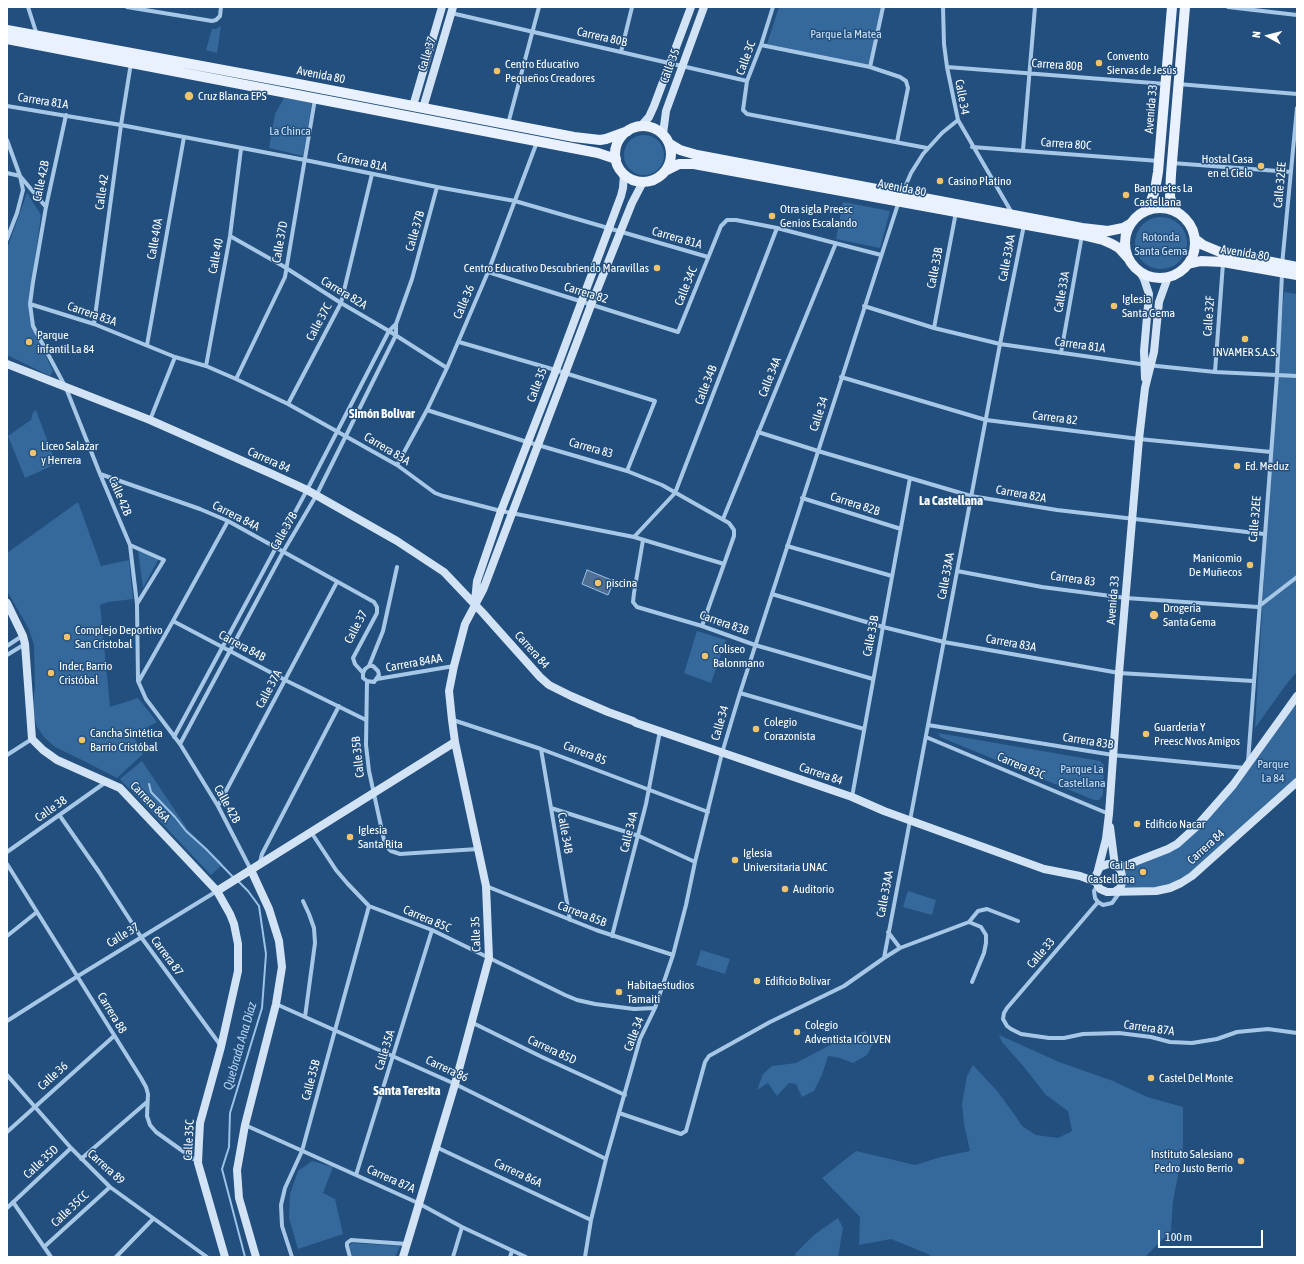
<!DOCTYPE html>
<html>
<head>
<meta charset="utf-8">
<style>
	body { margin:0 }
	#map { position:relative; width:1304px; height:1264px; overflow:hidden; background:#224f7e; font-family:"Asap Condensed",sans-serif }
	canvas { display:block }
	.frame { position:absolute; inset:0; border:8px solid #fff; pointer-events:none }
	.north { position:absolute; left:1248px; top:16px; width:40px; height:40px; -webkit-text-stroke:3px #224f7e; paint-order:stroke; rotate:277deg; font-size:11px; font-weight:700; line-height:16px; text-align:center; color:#fff }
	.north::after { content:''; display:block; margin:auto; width:14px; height:18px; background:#fff; clip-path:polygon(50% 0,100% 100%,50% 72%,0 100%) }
	.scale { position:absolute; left:1158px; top:1230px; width:105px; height:18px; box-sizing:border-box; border:2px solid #fff; border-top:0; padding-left:5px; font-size:12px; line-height:14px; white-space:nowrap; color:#fff; -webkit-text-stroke:3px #224f7e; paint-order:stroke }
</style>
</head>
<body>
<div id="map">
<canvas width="1304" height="1264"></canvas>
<div class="frame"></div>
<div class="north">N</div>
<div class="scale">100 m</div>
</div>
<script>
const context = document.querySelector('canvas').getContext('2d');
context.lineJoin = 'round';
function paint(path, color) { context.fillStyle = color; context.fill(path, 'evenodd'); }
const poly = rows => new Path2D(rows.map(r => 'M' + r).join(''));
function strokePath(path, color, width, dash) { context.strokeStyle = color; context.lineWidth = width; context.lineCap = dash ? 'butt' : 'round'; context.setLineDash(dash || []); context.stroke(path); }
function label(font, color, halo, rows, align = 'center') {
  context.font = font + ' "Asap Condensed",sans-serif'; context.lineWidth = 3; context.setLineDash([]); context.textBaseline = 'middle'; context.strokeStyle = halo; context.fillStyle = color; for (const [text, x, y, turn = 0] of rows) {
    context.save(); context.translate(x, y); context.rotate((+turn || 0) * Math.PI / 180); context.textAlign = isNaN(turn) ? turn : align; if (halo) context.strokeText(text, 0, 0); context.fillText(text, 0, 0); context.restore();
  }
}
const green = poly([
	[779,7,881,8,868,66,767,44],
	[221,26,217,53,206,50,212,29,216,29],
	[284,98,312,102,303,156,269,148,275,114],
	'624 155a20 20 0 1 1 40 0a20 20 0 1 1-40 0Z',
	[27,193,41,215,29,303,31,325,53,371,50,376,7,355,7,249],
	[843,202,890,211,880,248,836,239],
	'1135 243a26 26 0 1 1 52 0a26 26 0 1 1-52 0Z',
	[1284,292,1297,294,1297,672,1288,682,1255,728,1276,380],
	[36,410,56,464,25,478,8,436,31,420,33,412],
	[78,502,101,566,129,560,133,599,108,602,100,605,110,707,138,698,157,722,139,732,141,735,135,739,143,754,117,778,82,760,55,747,44,737,37,727,33,713,33,704,35,687,34,645,29,629,7,591,7,553],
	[138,551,159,558,143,588],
	[697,631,726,640,711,683,684,673],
	[1297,699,1297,782,1173,887,1120,888,1119,868,1161,852,1191,831],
	[938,733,1100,761,1104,765,1103,795,1099,800,1094,800,940,737],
	[142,761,188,830,223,864,211,875,120,779],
	[908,891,936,900,932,915,903,907],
	[701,950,730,959,725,974,696,965],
	[865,1031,874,1042,867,1055,853,1063,840,1058,828,1056,822,1075,814,1091,802,1097,796,1084,789,1083,777,1096,768,1083,757,1090,763,1074,772,1066,796,1063,832,1044],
	[999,1035,1059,1062,1113,1081,1147,1097,1183,1107,1183,1149,1173,1201,1171,1231,1145,1257,932,1257,928,1254,891,1239,859,1245,860,1217,822,1178,856,1151,915,1165,941,1157,970,1151,964,1124,962,1104,967,1076,973,1065,998,1092,1014,1114,1022,1126,1036,1135,1058,1138,1072,1131,1068,1111,1046,1095,1024,1067,1002,1042],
	[312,1161,333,1167,323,1193,335,1199,343,1234,298,1249,289,1218,290,1194,298,1171],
	[838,1218,843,1228,838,1257,796,1257,795,1254,814,1235],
	[352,1243,400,1246,395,1257,353,1257,349,1246]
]);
const water = poly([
	[587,570,614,581,608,595,582,584,587,570]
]);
const stream = poly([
	[149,784,151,792,175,817,186,831,206,849,233,877],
	[237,880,248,891,259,906,266,954,262,1008,230,1113,229,1147,222,1169,245,1257]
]);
const street = poly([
	[28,7,37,35],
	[127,7,212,21,216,20,220,16,221,7],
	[773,7,761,45,747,81,743,110,747,114,927,148],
	[943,7,944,44,947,67,958,120,1012,213],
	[1228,7,1297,15],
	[451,13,747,81],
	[761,45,870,67,900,77,906,81,908,88,897,142],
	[621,52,632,7],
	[870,67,883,7],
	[947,67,1166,84],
	[1178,84,1297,94],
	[7,106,121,125,305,160,437,187,515,201,708,257],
	[66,115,46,207,33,282,30,304,33,326,66,388,100,474,130,545,137,604,138,681,146,699,180,744,218,806,251,870],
	[508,124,539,7],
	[7,140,20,176,23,190,17,213,7,239],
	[972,147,1159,161],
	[1023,150,1035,7],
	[1172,163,1291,172],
	[7,173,20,176,46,207],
	[902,194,911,173,923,154,942,133,958,120],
	[230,236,283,266,341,303,389,331,447,368],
	[1282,265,1297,108],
	[488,272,678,332,721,226,727,220,736,220,777,228,881,255],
	[30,304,94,324,175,357,206,366,236,379,288,404,397,465,435,493,443,496,501,511,634,537,724,564],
	[864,306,934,328,1000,344,1147,365,1215,372,1297,376],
	[94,324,121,125,131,63],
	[934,328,956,212],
	[459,342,552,369,655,401,627,471],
	[147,345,184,137],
	[1061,353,1082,235],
	[206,366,230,236,241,149],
	[1215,372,1223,263],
	[841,377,986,420,1139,439,1271,452],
	[236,379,285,277,315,99],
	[288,404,341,303,372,174],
	[427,410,524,441,627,471,662,485,729,523,734,530,734,536,702,626],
	[150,420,175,357],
	[758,432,818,451,971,496,1057,510,1264,534],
	[397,465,427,410,447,368,488,272,537,142],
	[100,474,200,509,228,521,374,602,377,607,377,613,353,658,355,664,363,673],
	[802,498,901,529],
	[723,519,836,243],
	[634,537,675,493,777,228],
	[643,540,634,593,633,602,637,607,702,626,755,645,873,679],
	[130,545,164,560,137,604],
	[787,546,892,576],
	[957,571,1042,587,1126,598,1258,607,1297,577],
	[772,594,883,627,944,642,1119,673,1253,681],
	[173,621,285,680,366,720],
	[7,646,22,636],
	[7,655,25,644],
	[369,666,373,666,378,671,379,675,374,682,367,681,363,678,363,673,365,669,369,666,383,631,397,567],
	[377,679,454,666],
	[139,681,173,621,228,521],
	[367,681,366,745,369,771,384,840,387,847,391,851,400,854,478,849],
	[740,693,864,729],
	[453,720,541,749,708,812],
	[928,725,1113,755,1245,768],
	[174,737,307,490,389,331,396,324],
	[926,737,1109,814],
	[180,744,283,552,316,496,396,335,396,324,412,279,437,187],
	[541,749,570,920],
	[7,755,32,739],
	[1248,762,1277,375,1282,274],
	[852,797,910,478],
	[218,806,337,582],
	[551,808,639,836,695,862],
	[60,816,99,872,141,937,221,1046],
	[311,832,336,870,347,883,369,906,432,930,565,995,577,1000,595,1004,634,1009,655,1008],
	[7,852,106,782],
	[260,862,262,854,339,706],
	[7,864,141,1078,146,1087,148,1094,147,1116,150,1125,156,1132,198,1162],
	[486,886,596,930,673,955],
	[1097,886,1094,891,1095,898,1098,902,1103,905,1112,903,1120,892],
	[303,901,309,914,314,928,315,943,305,1017],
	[1098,902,1007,1008,1004,1013,1003,1019,1007,1026,1011,1029,1021,1034,1049,1038,1064,1038,1083,1034,1119,1033,1151,1037,1170,1042,1192,1043,1217,1039,1237,1032,1268,1029,1297,1033],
	[969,922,978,911,987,909,1018,921],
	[888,932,900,948],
	[7,936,37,912],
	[612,936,646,804,660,731],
	[884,958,1000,344,1024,225],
	[276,1004,455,1084,606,1159],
	[7,1021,78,976,217,891],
	[471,1022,542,1057,625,1095],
	[7,1075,71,1148,110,1187,207,1257],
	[619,1113,681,1134,686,1131,705,1062,709,1056,770,1022,844,986,884,958,900,948,969,922,981,927,986,935,986,943,984,953,972,982],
	[245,1125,418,1203,462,1227,526,1257],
	[7,1132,114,1036],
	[436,1147,591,1220],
	[81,1159,147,1102],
	[356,1175,432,930],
	[13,1202,51,1257],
	[7,1208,71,1148],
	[44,1247,110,1187],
	[116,1257,153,1219],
	[292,1257,282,1226,281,1205,285,1188,302,1151,369,906],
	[350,1257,347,1246,347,1243,351,1240,407,1244],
	[453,1257,462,1227],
	[510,1257,512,1251],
	[585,1257,591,1220,606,1159,640,1039,655,1008,673,955,686,905,695,862,722,753,740,693,899,201]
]);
const secondary = poly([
	[413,106,442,7],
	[423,108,453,7],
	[641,126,649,117,654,106,691,7],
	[663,134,666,111,704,7],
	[1140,272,1144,279,1149,294,1144,351,1145,378],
	[7,364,150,420,272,474,307,490,397,541,444,572,482,612,540,677,549,685,571,696,608,712,633,721,636,723,852,797,884,811,1044,869,1080,876,1096,882],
	[475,602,477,581,501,511,556,370,621,196,623,188,624,174],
	[7,603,23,636,25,644,32,739,43,750,57,760,120,788,217,891,230,914,234,924,238,944,238,971,221,1047,200,1123,199,1141,198,1163,225,1257],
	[1110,827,1115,866],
	[1119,868,1168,849,1177,844,1197,826,1233,785,1297,696],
	[251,870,269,909,279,941,282,967,276,1004,245,1125,237,1170,239,1198,256,1257],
	[1098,870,1106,839,1109,814,1119,673,1139,439,1145,388,1154,352,1159,302,1168,277],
	[217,891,455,742],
	[1114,892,1120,888,1123,881,1121,871,1119,868,1111,864,1108,864,1100,867,1096,875,1096,882,1100,889,1107,892,1156,891,1170,888,1181,883,1192,876,1297,782],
	[403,1257,455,1084,489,958,486,886,455,742,452,720,449,691,454,666,465,624,483,590,591,305,632,203,643,182]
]);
const primary = poly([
	[7,30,288,82,574,137,600,140,606,139,628,131],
	[7,39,598,153,616,159],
	'615 154a28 28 0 1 1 56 0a28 28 0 1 1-56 0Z',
	[670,144,680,150,697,155,1082,228,1108,231,1123,228,1130,224],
	[667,170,679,164,694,164,1082,235,1103,240,1112,244,1119,248,1128,258],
	'1125 243a35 35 0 1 1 70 0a35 35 0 1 1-70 0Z',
	[1145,211,1151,201,1155,190,1158,172,1172,7],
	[1177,212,1172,205,1170,196,1171,174,1185,7],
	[1195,239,1203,245,1220,252,1297,267],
	[1188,264,1201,261,1223,262,1297,275]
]);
const markers = [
	[1099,63,4,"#f2c369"],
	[497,71,4,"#f2c369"],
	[189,96,5,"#f2c369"],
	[1261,166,4,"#f2c369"],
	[940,181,4,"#f2c369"],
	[1126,195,4,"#f2c369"],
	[772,216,4,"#f2c369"],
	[657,268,4,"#f2c369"],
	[1114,306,4,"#f2c369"],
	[1245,339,4,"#f2c369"],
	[29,342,4,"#f2c369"],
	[33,453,4,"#f2c369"],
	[1237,466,4,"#f2c369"],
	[1250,565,4,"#f2c369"],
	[598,583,4,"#f2c369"],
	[1154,615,5,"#f2c369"],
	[67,637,4,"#f2c369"],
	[705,656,4,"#f2c369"],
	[51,673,4,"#f2c369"],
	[756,729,4,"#f2c369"],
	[1146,734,4,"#f2c369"],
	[82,740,4,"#f2c369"],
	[1137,824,4,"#f2c369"],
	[350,837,4,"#f2c369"],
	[735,860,4,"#f2c369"],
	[1143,872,4,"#f2c369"],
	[785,889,4,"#f2c369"],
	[757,981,4,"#f2c369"],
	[619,992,4,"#f2c369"],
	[797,1032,4,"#f2c369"],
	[1151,1078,4,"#f2c369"],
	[1241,1161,4,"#f2c369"]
];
const parkNames = [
	["Parque la Matea",846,34],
	["La Chinca",290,131],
	["Rotonda",1161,237],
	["Santa Gema",1161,251],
	["Parque",1273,764],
	["La 84",1273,778],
	["Parque La",1082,769],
	["Castellana",1082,783]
];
const streetNames = [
	["Carrera 80B",602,37,13],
	["Calle 37",427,54,-73],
	["Calle 3C",746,58,-70],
	["Carrera 80B",1057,65,4],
	["Calle 35",670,66,-70],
	["Avenida 80",321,75,11],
	["Calle 34",962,97,80],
	["Carrera 81A",43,101,9],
	["Avenida 33",1151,109,-85],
	["Carrera 80C",1066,144,4],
	["Carrera 81A",362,162,12],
	["Calle 42B",41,181,-78],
	["Calle 32EE",1280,185,-85],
	["Avenida 80",902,188,11],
	["Calle 42",102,192,-82],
	["Calle 37B",415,231,-74],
	["Carrera 81A",677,238,16],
	["Calle 40A",155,239,-80],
	["Calle 37D",280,242,-80],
	["Avenida 80",1245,253,9],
	["Calle 40",216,256,-79],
	["Calle 33AA",1007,258,-79],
	["Calle 33B",935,268,-79],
	["Calle 34C",686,286,-68],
	["Calle 33A",1062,292,-80],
	["Carrera 82A",344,293,31],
	["Carrera 82",586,293,17],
	["Calle 36",464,302,-67],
	["Carrera 83A",92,314,19],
	["Calle 32F",1209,316,-86],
	["Calle 37C",319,322,-62],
	["Carrera 81A",1080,345,8],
	["Calle 34A",770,377,-68],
	["Calle 35",537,385,-69],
	["Calle 34B",706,385,-69],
	["Calle 34",819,414,-72],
	["Carrera 82",1055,418,7],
	["Carrera 83",591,448,16],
	["Carrera 83A",387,449,31],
	["Carrera 84",269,460,24],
	["Carrera 82A",1021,494,10],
	["Calle 42B",120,496,67],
	["Carrera 82B",855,504,18],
	["Carrera 84A",236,516,27],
	["Calle 32EE",1255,519,-85],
	["Calle 37B",284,531,-60],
	["Calle 33AA",946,576,-79],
	["Carrera 83",1073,579,8],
	["Avenida 33",1113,600,-85],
	["Carrera 83B",724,623,19],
	["Calle 37",356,627,-62],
	["Calle 33B",871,636,-79],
	["Carrera 83A",1011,643,10],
	["Carrera 84B",242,646,28],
	["Carrera 84",532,650,48],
	["Carrera 84AA",414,663,-10],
	["Calle 37A",269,689,-62],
	["Calle 34",720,723,-74],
	["Carrera 83B",1088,741,9],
	["Carrera 85",585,753,21],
	["Calle 35B",358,757,-96],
	["Carrera 83C",1021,766,23],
	["Carrera 84",821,774,19],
	["Carrera 86A",150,802,46],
	["Calle 42B",227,804,61],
	["Calle 38",51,809,-35],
	["Calle 34A",629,832,-76],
	["Calle 34B",565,833,80],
	["Carrera 84",1206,847,-42],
	["Calle 33AA",885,894,-79],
	["Carrera 85B",582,914,21],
	["Carrera 85C",427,919,23],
	["Calle 35",476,934,-92],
	["Calle 37",123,935,-31],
	["Calle 33",1041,953,-49],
	["Carrera 87",167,956,54],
	["Carrera 88",112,1013,59],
	["Carrera 87A",1149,1028,8],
	["Calle 34",634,1034,-69],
	["Calle 35A",385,1050,-73],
	["Carrera 85D",552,1050,25],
	["Carrera 86",447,1069,25],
	["Calle 36",53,1076,-42],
	["Calle 35B",311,1080,-75],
	["Calle 35C",189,1140,-87],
	["Calle 35D",41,1162,-43],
	["Carrera 89",106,1167,42],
	["Carrera 86A",518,1173,25],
	["Carrera 87A",391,1179,24],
	["Calle 35CC",70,1209,-43]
];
const poiNames = [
	["Convento",1107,56],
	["Siervas de Jesús",1107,70],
	["Centro Educativo",505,64],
	["Pequeños Creadores",505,78],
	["Cruz Blanca EPS",198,96],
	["Hostal Casa",1253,159,"right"],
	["en el Cielo",1253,173,"right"],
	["Casino Platino",948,181],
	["Banquetes La",1134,188],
	["Castellana",1134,202],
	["Otra sigla Preesc",780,209],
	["Genios Escalando",780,223],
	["Centro Educativo Descubriendo Maravillas",649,268,"right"],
	["Iglesia",1122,299],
	["Santa Gema",1122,313],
	["Parque",37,335],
	["infantil La 84",37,349],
	["INVAMER S.A.S.",1245,352,"center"],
	["Liceo Salazar",41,446],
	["y Herrera",41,460],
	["Ed. Meduz",1245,466],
	["Manicomio",1242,558,"right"],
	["De Muñecos",1242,572,"right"],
	["piscina",606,583],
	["Drogeria",1163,608],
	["Santa Gema",1163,622],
	["Complejo Deportivo",75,630],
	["San Cristobal",75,644],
	["Coliseo",713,649],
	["Balonmano",713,663],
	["Inder, Barrio",59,666],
	["Cristóbal",59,680],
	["Colegio",764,722],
	["Corazonista",764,736],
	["Guarderia Y",1154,727],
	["Preesc Nvos Amigos",1154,741],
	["Cancha Sintética",90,733],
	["Barrio Cristóbal",90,747],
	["Edificio Nacar",1145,824],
	["Iglesia",358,830],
	["Santa Rita",358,844],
	["Iglesia",743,853],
	["Universitaria UNAC",743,867],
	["Cai La",1135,865,"right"],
	["Castellana",1135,879,"right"],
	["Auditorio",793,889],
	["Edificio Bolivar",765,981],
	["Habitaestudios",627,985],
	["Tamaiti",627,999],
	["Colegio",805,1025],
	["Adventista ICOLVEN",805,1039],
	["Castel Del Monte",1159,1078],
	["Instituto Salesiano",1233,1154,"right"],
	["Pedro Justo Berrio",1233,1168,"right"]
];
const neighbourhoodNames = [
	["Simón Bolivar",382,414],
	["La Castellana",951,501],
	["Santa Teresita",407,1091]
];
const waterNames = [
	["Quebrada Ana Díaz",240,1046,-74]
];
paint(green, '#35699c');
paint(water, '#4f7092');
strokePath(water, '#9bc2e7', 1);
strokePath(stream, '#9bc2e7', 2);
strokePath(street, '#a7c7e6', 4);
strokePath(secondary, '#d1e3f5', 8);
strokePath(primary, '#e8f1fd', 10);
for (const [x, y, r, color] of markers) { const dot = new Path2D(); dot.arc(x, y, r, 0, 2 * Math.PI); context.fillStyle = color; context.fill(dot); strokePath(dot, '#224f7e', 1.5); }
label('12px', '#cae0f5', '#224f7e', parkNames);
label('12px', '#fff', '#224f7e', streetNames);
label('12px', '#fff', '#224f7e', poiNames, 'left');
label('bold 13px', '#fff', '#224f7e', neighbourhoodNames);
label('italic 13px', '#b2d1ee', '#224f7e', waterNames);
</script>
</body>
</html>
